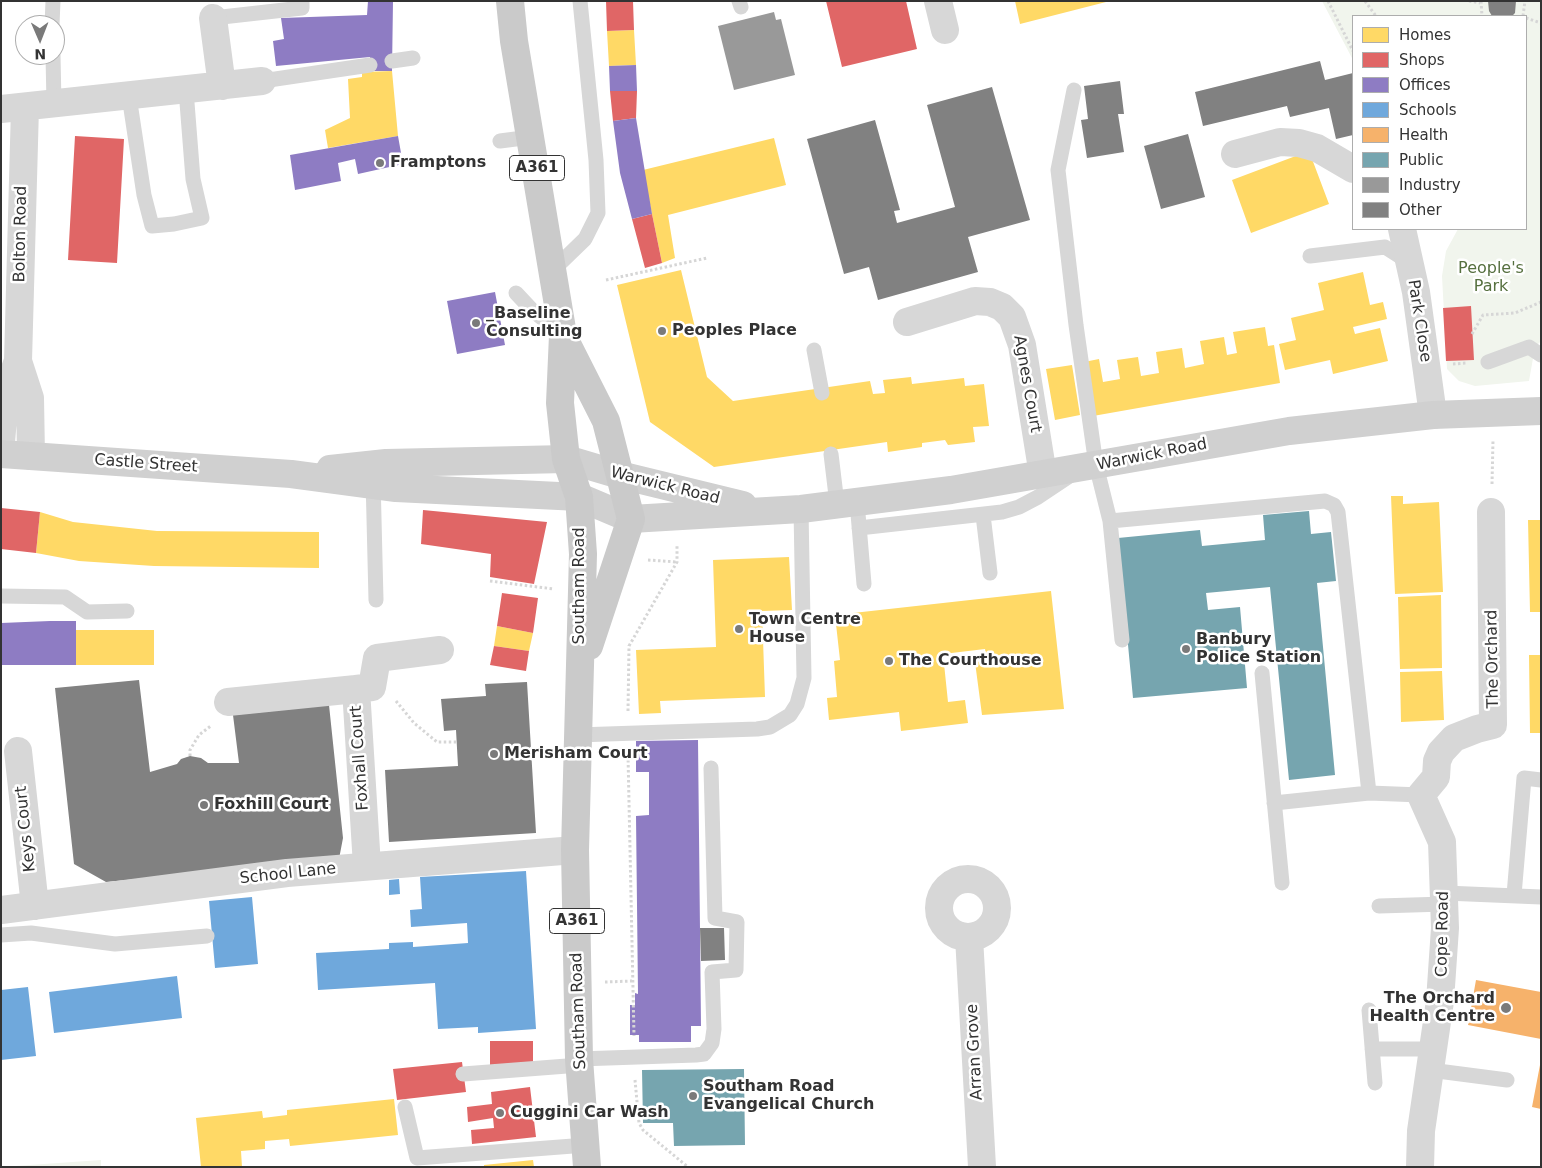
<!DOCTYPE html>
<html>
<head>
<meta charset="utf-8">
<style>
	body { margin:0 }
	#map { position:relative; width:1542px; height:1168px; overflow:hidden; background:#fff; font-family:"DejaVu Sans",sans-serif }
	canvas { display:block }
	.frame { position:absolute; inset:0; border:2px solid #333; pointer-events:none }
	.legend { position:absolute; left:1352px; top:15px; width:175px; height:215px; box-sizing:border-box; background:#fff; border:1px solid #adadad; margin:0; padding:6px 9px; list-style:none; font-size:15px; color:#333 }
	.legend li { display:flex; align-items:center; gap:10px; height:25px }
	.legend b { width:25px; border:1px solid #adadad }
	.north { position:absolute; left:15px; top:15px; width:50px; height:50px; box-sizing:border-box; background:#fff; border:1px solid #adadad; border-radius:50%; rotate:179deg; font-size:14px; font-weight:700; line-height:20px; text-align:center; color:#333 }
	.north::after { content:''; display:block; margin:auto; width:18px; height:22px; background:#7a7a7a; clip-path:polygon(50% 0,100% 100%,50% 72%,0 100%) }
</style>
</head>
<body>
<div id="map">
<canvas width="1542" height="1168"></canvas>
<div class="frame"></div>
<ul class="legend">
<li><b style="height:14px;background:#ffd966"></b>Homes</li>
<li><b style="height:14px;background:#e06666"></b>Shops</li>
<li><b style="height:14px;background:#8e7cc3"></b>Offices</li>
<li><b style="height:14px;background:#6fa8dc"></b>Schools</li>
<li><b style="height:14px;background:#f6b26b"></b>Health</li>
<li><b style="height:14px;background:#76a5af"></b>Public</li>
<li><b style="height:14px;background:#999"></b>Industry</li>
<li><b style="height:14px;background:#818181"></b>Other</li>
</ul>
<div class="north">N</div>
</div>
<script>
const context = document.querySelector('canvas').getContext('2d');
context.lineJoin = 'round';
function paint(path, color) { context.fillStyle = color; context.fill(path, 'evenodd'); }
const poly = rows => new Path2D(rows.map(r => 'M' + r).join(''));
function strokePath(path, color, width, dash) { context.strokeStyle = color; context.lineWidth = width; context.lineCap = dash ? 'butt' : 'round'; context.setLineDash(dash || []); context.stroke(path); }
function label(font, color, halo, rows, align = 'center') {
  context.font = font + ' "DejaVu Sans",sans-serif'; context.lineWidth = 5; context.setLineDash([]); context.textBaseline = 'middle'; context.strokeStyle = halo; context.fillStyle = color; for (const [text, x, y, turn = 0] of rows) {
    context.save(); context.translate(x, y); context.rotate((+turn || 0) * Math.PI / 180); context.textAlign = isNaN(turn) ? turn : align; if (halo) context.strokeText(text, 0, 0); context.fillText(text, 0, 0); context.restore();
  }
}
const green = poly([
	[1322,1,1541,1,1541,341,1535,347,1529,381,1475,386,1459,381,1447,369,1442,276,1446,251,1458,229,1526,229,1526,16,1353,16,1353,60],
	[101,1160,101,1167,1,1167]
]);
const homes = poly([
	[1015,1,1106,1,1106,2,1020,24],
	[634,30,636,65,609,66,607,31],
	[392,71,398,136,328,148,325,130,350,118,348,79,362,77,362,72],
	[774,138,786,185,668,215,675,258,662,263,643,170],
	[1309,151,1329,204,1251,233,1232,180],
	[681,270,707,377,733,401,870,381,873,394,885,393,883,380,911,377,912,384,964,378,965,386,984,384,989,426,973,427,975,442,948,445,945,440,922,443,922,447,888,452,887,442,714,467,650,422,617,285],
	[1363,272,1370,305,1383,302,1387,319,1353,327,1355,334,1380,328,1388,361,1333,374,1330,360,1285,370,1279,344,1296,340,1291,318,1324,310,1318,283],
	[1265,327,1268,346,1274,345,1280,383,1093,416,1084,362,1099,359,1103,382,1120,379,1117,360,1138,357,1141,376,1159,373,1156,352,1182,348,1185,368,1204,364,1200,341,1224,337,1227,355,1237,353,1233,332],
	[1072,365,1080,415,1055,420,1046,369],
	[1391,496,1403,496,1403,504,1439,502,1443,592,1395,594],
	[40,512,73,522,157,531,319,532,319,568,154,566,79,561,36,553],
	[1528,520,1541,520,1541,612,1530,612],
	[789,557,792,610,762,611,765,697,660,701,661,713,639,714,636,650,716,647,713,560],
	[1051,591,1064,709,982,715,975,662,987,661,985,649,943,654,948,702,965,700,968,723,901,731,899,712,829,720,827,698,837,697,834,661,840,660,835,615],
	[1441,595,1442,668,1400,669,1398,597],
	[497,626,533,633,529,651,494,646],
	[76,630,154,630,154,665,76,665],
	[1529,655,1541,655,1541,733,1530,733],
	[1442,671,1444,720,1401,722,1400,672],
	[394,1099,398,1135,290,1146,289,1139,265,1141,265,1149,241,1151,242,1167,201,1167,196,1118,262,1111,263,1118,287,1115,287,1110],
	[533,1160,534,1167,484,1167,484,1165]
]);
const shops = poly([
	[606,1,633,1,634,30,607,31],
	[826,1,906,1,917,49,842,67],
	[610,91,637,91,636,118,613,121],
	[75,136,124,139,117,263,68,260],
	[652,214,662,263,645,268,632,219],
	[1471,306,1474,360,1446,361,1443,308],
	[1,508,40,512,36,553,1,549],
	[423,510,547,522,534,584,490,577,491,554,421,544],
	[502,593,538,598,533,633,497,626],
	[494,646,529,651,526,671,490,665],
	[490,1041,533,1041,533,1065,490,1065],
	[462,1062,466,1092,397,1100,393,1069],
	[530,1087,536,1137,472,1144,471,1130,494,1128,493,1118,468,1122,467,1107,492,1104,491,1092]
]);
const offices = poly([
	[368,1,393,1,392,71,370,71,370,57,276,66,273,41,284,39,281,18,367,15],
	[636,65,637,91,610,91,609,66],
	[636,118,652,214,632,219,620,173,613,121],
	[398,136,403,164,358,174,355,159,338,163,341,181,295,190,290,155],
	[495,292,505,345,457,354,447,301],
	[50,621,76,621,76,665,1,665,1,623],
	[698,740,701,1026,691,1026,691,1042,639,1042,639,1035,630,1035,630,1005,635,1005,635,993,638,994,636,816,649,815,649,772,636,772,636,741]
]);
const schools = poly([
	[526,871,536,1029,478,1033,478,1027,438,1029,435,983,318,990,316,953,389,949,389,943,413,942,413,947,468,943,467,923,411,927,410,910,422,909,420,877],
	[399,879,400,894,389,895,389,880],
	[252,897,258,964,215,968,209,901],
	[177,976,182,1018,54,1033,49,992],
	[28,987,36,1056,1,1060,1,990]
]);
const health = poly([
	[1476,980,1541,992,1541,1039,1468,1025],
	[1540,1065,1541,1065,1541,1109,1532,1107]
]);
const public = poly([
	[1309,511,1311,534,1331,532,1336,581,1317,583,1335,775,1289,780,1270,587,1206,593,1208,610,1240,607,1247,688,1133,698,1118,538,1200,530,1202,546,1265,540,1263,515],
	[744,1069,745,1145,674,1146,673,1123,643,1123,642,1070]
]);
const industry = poly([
	[774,12,776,20,781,19,795,75,734,90,718,26]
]);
const building = poly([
	[1488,1,1516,1,1515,13,1512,16,1492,16,1489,11],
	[1320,61,1325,80,1353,73,1353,135,1336,139,1329,108,1290,117,1287,106,1203,126,1195,92],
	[1120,81,1124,114,1118,114,1124,152,1087,158,1081,120,1088,119,1084,86],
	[992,87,1030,220,968,237,978,272,878,300,869,267,844,274,807,139,875,120,900,210,894,211,897,223,955,207,927,105],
	[1188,134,1205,197,1161,209,1144,146],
	[139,680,150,772,177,764,181,759,190,756,201,758,208,763,239,763,233,715,329,705,343,838,339,859,106,882,74,864,55,688],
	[527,682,536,833,389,842,385,770,458,766,456,730,444,731,441,699,486,696,485,684],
	[700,928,724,928,725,960,701,961]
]);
const path = poly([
	[1328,1,1353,51],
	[1365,1,1376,16],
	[1469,1,1480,3],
	[1481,1,1482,16],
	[1523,16,1525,1],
	[1526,18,1541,23],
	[606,280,707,258],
	[1472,334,1483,315,1515,313,1541,302],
	[1453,364,1467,363],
	[1492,484,1493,440],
	[648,560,677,562],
	[490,581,554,589],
	[396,701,414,723,437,742,456,742],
	[628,711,629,646,677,562,677,546],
	[628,755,634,1036],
	[190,756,190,750,199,735,212,725],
	[605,982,632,981],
	[635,1080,639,1123,643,1130,688,1167]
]);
const lane = poly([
	[739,1,741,7],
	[213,18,302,8,302,1],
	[52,25,53,1],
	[53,55,54,104],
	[392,61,413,58],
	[262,81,370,65],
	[1074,90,1058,170,1076,325,1096,465,1110,521,1122,640],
	[129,96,144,195,152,226,174,224,202,218,193,179,186,90],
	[500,141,531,137],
	[1310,256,1385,247,1410,263],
	[553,270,585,239,598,213,596,160,580,1],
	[516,293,531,309,561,334],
	[814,350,822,393],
	[1488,362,1529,347,1541,355],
	[831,454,837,504],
	[373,478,376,600],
	[857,502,864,584],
	[983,515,990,573],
	[1110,521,1325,501,1334,505,1338,512,1369,793],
	[859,528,1002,512,1019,507,1038,497,1071,475],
	[1,596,65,597,87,612,127,611],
	[1262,673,1282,883],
	[577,735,757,729,770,727,790,715,797,704,804,678,801,509],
	[1274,803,1369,793,1421,795],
	[1445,893,1541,897],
	[1514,895,1524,778,1541,780],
	[1379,906,1445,904],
	[1,935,31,933,115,944,207,936],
	[1369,1010,1375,1083],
	[1372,1049,1434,1049],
	[579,1059,696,1055,704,1054,712,1043,714,1029,712,972,736,970,737,922,715,918,711,768],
	[1430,1070,1507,1080],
	[463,1074,580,1065],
	[405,1107,417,1158,586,1145]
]);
const street = poly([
	[938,1,945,30],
	[213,18,222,86],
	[25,107,18,361,30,398,31,456],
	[1,109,262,81],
	[1235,154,1280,142,1299,143,1317,148,1353,169],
	[1402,229,1416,292,1433,415],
	[907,322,975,301,990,302,1002,307,1012,317,1022,345,1043,475],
	[1,442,5,395,18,361],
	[356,689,372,687,377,658,440,650],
	[228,702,356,689,367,866],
	[18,751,35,906],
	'939 908a29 29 0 1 1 58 0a29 29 0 1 1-58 0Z',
	[1,910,287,873,575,850],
	[969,937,982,1167],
	[1420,1167,1421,1131,1440,1001,1445,928,1442,842,1421,795,1436,777,1437,761,1441,752,1454,738,1477,729,1493,725,1491,512]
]);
const secondary = poly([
	[1,454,291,474,396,488,579,497,631,519,801,509,951,490,1289,431,1433,415,1541,411],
	[330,469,386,463,566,459,620,475,743,505]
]);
const primary = poly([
	[510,1,514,41,563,335,560,403,566,459,579,497,583,554,575,850,579,1059,587,1167],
	[564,338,606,421,631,519,589,646]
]);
const markers = [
	[380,163,5,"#7a7a7a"],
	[476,323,5,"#7a7a7a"],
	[662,331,5,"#7a7a7a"],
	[739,629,5,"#7a7a7a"],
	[1186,649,5,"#7a7a7a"],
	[889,661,5,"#7a7a7a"],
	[494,754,5,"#7a7a7a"],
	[204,805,5,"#7a7a7a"],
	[1506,1008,6,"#7a7a7a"],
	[693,1096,5,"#7a7a7a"],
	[500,1113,5,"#7a7a7a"]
];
const shields = [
	[537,168,55],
	[577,921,55]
];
const shieldNames = [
	["A361",537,168],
	["A361",577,921]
];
const poiNames = [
	["Framptons",390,163],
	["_Baseline",486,314],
	["Consulting",486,332],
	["Peoples Place",672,331],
	["Town Centre",749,620],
	["House",749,638],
	["Banbury",1196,640],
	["Police Station",1196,658],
	["The Courthouse",899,661],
	["Merisham Court",504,754],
	["Foxhill Court",214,805],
	["The Orchard",1495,999,"right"],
	["Health Centre",1495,1017,"right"],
	["Southam Road",703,1087],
	["Evangelical Church",703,1105],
	["Cuggini Car Wash",510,1113]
];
const streetNames = [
	["Bolton Road",21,234,-89],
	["Park Close",1419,321,81],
	["Agnes Court",1027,384,80],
	["Warwick Road",1152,455,-11],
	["Castle Street",146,464,4],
	["Warwick Road",665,486,14],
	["Southam Road",580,586,-90],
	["The Orchard",1493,659,-91],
	["Foxhall Court",360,758,-94],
	["Keys Court",26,829,-96],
	["School Lane",288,874,-6],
	["Cope Road",1443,934,-89],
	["Southam Road",579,1011,-92],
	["Arran Grove",975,1052,-93]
];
const parkNames = [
	["People's",1491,269],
	["Park",1491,287]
];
paint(green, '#f1f5ed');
paint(homes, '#ffd966');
paint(shops, '#e06666');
paint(offices, '#8e7cc3');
paint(schools, '#6fa8dc');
paint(health, '#f6b26b');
paint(public, '#76a5af');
paint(industry, '#999');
paint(building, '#818181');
strokePath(path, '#d6d6d6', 3, [2.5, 2.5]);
strokePath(lane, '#d7d7d7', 15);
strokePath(street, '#d7d7d7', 28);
strokePath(secondary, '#d0d0d0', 28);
strokePath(primary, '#cacaca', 28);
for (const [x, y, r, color] of markers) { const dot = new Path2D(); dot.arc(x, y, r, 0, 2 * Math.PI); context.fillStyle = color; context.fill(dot); strokePath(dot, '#fff', 2); }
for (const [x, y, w] of shields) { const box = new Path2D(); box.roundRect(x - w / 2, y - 12.5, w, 25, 4); context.fillStyle = '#fff'; context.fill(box); strokePath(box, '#333', 1); }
label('bold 15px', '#333', null, shieldNames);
label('bold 16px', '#333', '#fff', poiNames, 'left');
label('16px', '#333', '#fff', streetNames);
label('16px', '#56703f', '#fff', parkNames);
</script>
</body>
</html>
